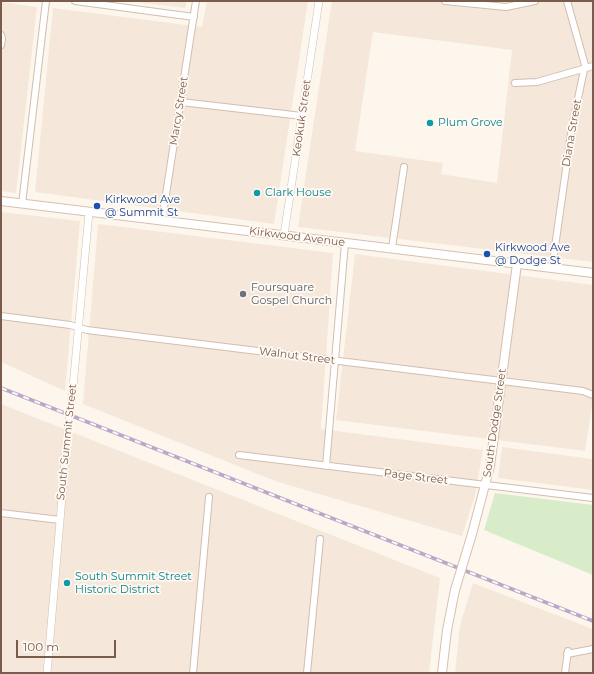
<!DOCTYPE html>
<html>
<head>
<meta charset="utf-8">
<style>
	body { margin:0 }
	#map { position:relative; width:594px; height:674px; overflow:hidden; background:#fdf6ec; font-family:Montserrat,sans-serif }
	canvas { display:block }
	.frame { position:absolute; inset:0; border:2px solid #7a5c4d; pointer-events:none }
	.scale { position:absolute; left:16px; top:640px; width:100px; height:18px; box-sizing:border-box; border:2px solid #7a5c4d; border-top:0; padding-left:5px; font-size:12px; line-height:14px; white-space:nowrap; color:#7a5c4d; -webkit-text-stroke:3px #fffaf3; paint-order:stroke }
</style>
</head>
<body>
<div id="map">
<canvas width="594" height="674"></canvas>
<div class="frame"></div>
<div class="scale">100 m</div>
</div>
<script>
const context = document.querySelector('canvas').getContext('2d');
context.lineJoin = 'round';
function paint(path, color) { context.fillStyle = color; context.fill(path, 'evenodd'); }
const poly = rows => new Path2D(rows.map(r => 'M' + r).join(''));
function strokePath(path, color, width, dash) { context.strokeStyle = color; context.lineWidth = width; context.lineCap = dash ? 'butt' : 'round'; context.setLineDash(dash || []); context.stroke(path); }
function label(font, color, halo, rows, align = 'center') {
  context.font = font + ' Montserrat,sans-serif'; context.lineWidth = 3.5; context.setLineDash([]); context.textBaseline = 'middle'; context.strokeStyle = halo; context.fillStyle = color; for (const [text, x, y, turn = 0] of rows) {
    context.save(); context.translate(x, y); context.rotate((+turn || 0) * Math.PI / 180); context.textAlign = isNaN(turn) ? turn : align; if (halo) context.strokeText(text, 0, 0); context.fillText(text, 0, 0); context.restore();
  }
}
const residential = poly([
	[129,1,187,1,185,8],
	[207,1,308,1,274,224,35,192,53,8,202,27],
	[332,1,593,1,593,262,298,227],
	[373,32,512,50,497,183,441,174,443,163,355,151],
	[1,2,37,7,16,193,1,191],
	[1,212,80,221,65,391,1,362],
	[98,224,333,253,321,429,483,450,475,496,462,536,275,481,83,404],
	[355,254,593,285,593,400,585,451,336,420],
	[1,404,440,578,429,673,1,673],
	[502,447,592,459,593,457,593,490,498,478],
	[473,583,593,629,593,673,455,673,460,625]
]);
const green = poly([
	[495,493,593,505,593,575,484,530]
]);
const minor = poly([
	[75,1,194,17],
	[445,1,506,7,535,1],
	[1,35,2,39,1,45],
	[515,83,537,82,593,66],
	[181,102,302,116],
	[22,204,46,1],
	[162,220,196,1],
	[392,248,404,167],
	[552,268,572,127,585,65,567,1],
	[1,316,70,325,87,330,583,391,593,395],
	[239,455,593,498],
	[326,466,345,243],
	[1,513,60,520],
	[567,654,593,649],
	[193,673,209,497],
	[307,673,320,539],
	[565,673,568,651]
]);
const tertiary = poly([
	[284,235,319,1],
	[73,387,89,212],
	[47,673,67,439]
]);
const secondary = poly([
	[1,201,593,273],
	[472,534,490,466,517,264],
	[442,673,447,630,455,590]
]);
const rail = poly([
	[1,388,593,621]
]);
const tertiaryBridge = poly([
	[67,439,73,387]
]);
const secondaryBridge = poly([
	[455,590,472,534]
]);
const markers = [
	[430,123,4,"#0f9aa8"],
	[257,193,4,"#0f9aa8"],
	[97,206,4,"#1a4fb4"],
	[487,254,4,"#1a4fb4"],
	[243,294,4,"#6b7280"],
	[67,583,4,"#0f9aa8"]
];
const streetNames = [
	["Marcy Street",179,111,-81],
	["Keokuk Street",302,118,-82],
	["Diana Street",572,133,-80],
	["Kirkwood Avenue",297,237,7],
	["Walnut Street",297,356,7],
	["South Dodge Street",495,423,-82],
	["South Summit Street",67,442,-84],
	["Page Street",416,477,7]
];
const cultureNames = [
	["Plum Grove",438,123],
	["Clark House",265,193],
	["South Summit Street",75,577],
	["Historic District",75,590]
];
const transitNames = [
	["Kirkwood Ave",105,200],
	["@ Summit St",105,213],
	["Kirkwood Ave",495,248],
	["@ Dodge St",495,261]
];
const worshipNames = [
	["Foursquare",251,288],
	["Gospel Church",251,301]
];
paint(residential, '#f5e8da');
paint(green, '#d8ecc9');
strokePath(minor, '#d1beb0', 8);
strokePath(tertiary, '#d1beb0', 8);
strokePath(secondary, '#d6c0b0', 10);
strokePath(minor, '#fff', 6);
strokePath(tertiary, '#fff', 7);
strokePath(secondary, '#fff', 8);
strokePath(rail, '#b9a8c9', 3.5);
strokePath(rail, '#fffaf3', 2, [6]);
strokePath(tertiaryBridge, '#d1beb0', 8, []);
strokePath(secondaryBridge, '#d6c0b0', 10, []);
strokePath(tertiaryBridge, '#fff', 7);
strokePath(secondaryBridge, '#fff', 8);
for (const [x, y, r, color] of markers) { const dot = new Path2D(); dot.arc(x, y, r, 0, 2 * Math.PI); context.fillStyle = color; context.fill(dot); strokePath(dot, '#fffaf3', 1.5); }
label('11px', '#7a5c4d', '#fffaf3', streetNames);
label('11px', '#0d838f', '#fffaf3', cultureNames, 'left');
label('11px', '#164399', '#fffaf3', transitNames, 'left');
label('11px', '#5b616d', '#fffaf3', worshipNames, 'left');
</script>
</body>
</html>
